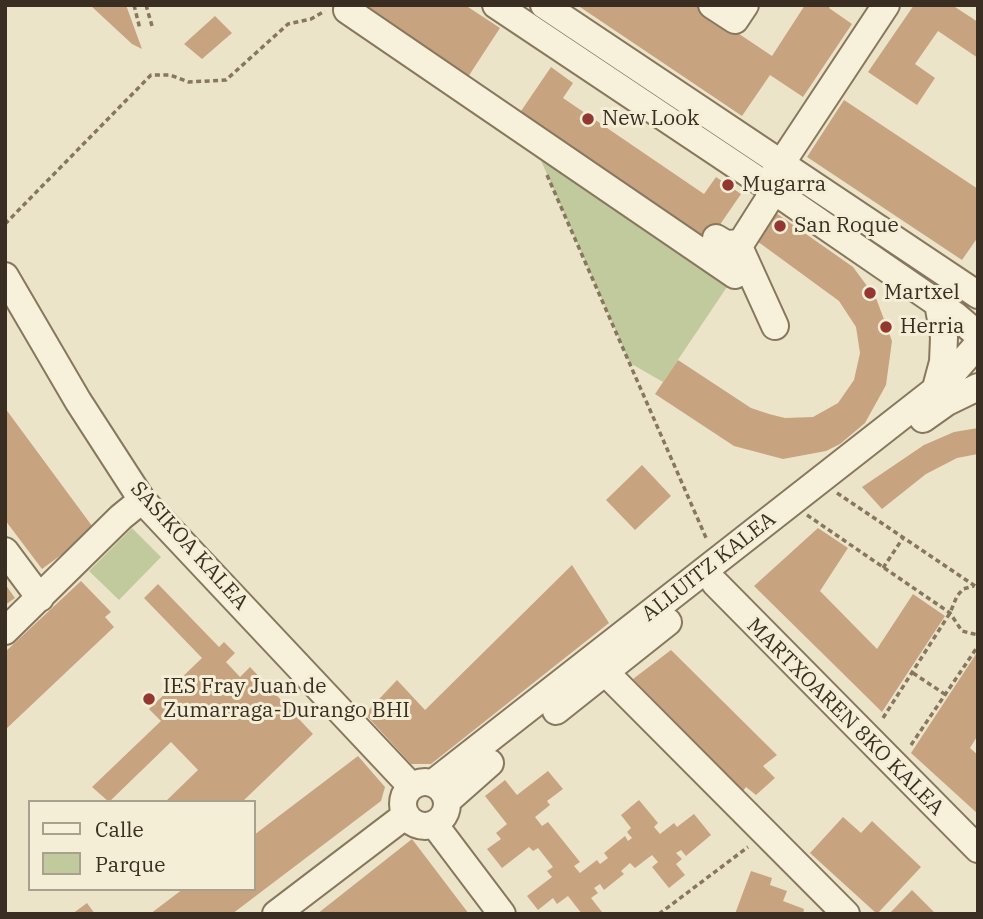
<!DOCTYPE html>
<html>
<head>
<meta charset="utf-8">
<style>
	body { margin:0 }
	#map { position:relative; width:983px; height:919px; overflow:hidden; background:#ece4c8; font-family:"IBM Plex Serif",serif }
	canvas { display:block }
	.frame { position:absolute; inset:0; border:7px solid #392e21; pointer-events:none }
	.legend { position:absolute; left:28px; top:800px; width:228px; height:91px; box-sizing:border-box; background:#f4eed7; border:2px solid #a9a18e; margin:0; padding:9px 12px; list-style:none; font-size:21px; color:#392e21 }
	.legend li { display:flex; align-items:center; gap:14px; height:35px }
	.legend b { width:35px; border:2px solid #a9a18e }
</style>
</head>
<body>
<div id="map">
<canvas width="983" height="919"></canvas>
<div class="frame"></div>
<ul class="legend">
<li><b style="height:9px;background:#f7f1db"></b>Calle</li>
<li><b style="height:19px;background:#c1ca9c"></b>Parque</li>
</ul>
</div>
<script>
const context = document.querySelector('canvas').getContext('2d');
context.lineJoin = 'round';
function paint(path, color) { context.fillStyle = color; context.fill(path, 'evenodd'); }
const poly = rows => new Path2D(rows.map(r => 'M' + r).join(''));
function strokePath(path, color, width, dash) { context.strokeStyle = color; context.lineWidth = width; context.lineCap = dash ? 'butt' : 'round'; context.setLineDash(dash || []); context.stroke(path); }
function label(font, color, halo, rows, align = 'center') {
  context.font = font + ' "IBM Plex Serif",serif'; context.lineWidth = 6; context.setLineDash([]); context.textBaseline = 'middle'; context.strokeStyle = halo; context.fillStyle = color; for (const [text, x, y, turn = 0] of rows) {
    context.save(); context.translate(x, y); context.rotate((+turn || 0) * Math.PI / 180); context.textAlign = isNaN(turn) ? turn : align; if (halo) context.strokeText(text, 0, 0); context.fillText(text, 0, 0); context.restore();
  }
}
const green = poly([
	[539,156,729,284,663,382,630,363],
	[132,528,161,557,119,600,89,571]
]);
const building = poly([
	[90,5,126,5,142,49,132,44],
	[367,5,465,5,500,28,466,80,362,12],
	[577,5,696,5,772,56,805,5,831,5,829,8,852,24,803,97,770,75,742,116],
	[914,5,952,5,978,22,978,58,938,31,915,64,935,78,917,105,868,72],
	[215,16,232,33,202,59,184,44],
	[551,67,573,83,563,98,704,194,716,177,741,194,708,242,519,114],
	[844,100,978,189,978,237,962,260,807,157],
	[776,213,853,267,876,298,892,341,886,385,865,423,840,444,826,451,783,459,734,446,655,394,678,360,751,408,769,414,785,418,813,417,838,403,854,380,860,353,856,327,839,301,757,241],
	[5,408,95,530,42,569,5,520],
	[978,428,978,454,957,458,926,474,882,509,862,487,924,445,954,432],
	[642,465,671,496,635,530,606,500],
	[818,528,848,548,820,591,877,649,913,594,945,616,882,712,754,586],
	[572,565,609,623,431,764,411,764,365,714,397,680,425,710],
	[81,581,111,612,105,617,114,627,5,730,5,652],
	[5,584,15,598,5,605],
	[158,584,219,647,224,642,235,653,226,662,240,677,250,667,313,734,242,802,165,802,198,770,171,742,109,802,92,787,161,721,149,709,202,658,144,598],
	[671,650,777,755,763,766,775,778,756,795,746,787,743,791,633,679],
	[978,651,978,735,970,748,978,755,978,814,911,753],
	[358,756,385,787,381,801,232,914,150,914,183,889,254,889,254,835],
	[548,771,563,789,547,801,550,805,535,817,542,826,548,822,580,862,574,866,580,873,597,860,600,864,608,858,604,853,625,836,628,841,632,838,627,832,631,828,621,815,639,800,658,823,654,827,660,834,674,823,677,827,694,814,711,835,686,856,681,850,676,853,682,859,676,864,685,875,669,888,652,867,658,862,652,855,635,868,630,863,621,871,624,874,604,890,600,884,594,888,598,893,591,898,602,912,600,914,582,914,568,896,557,904,553,898,538,910,527,896,552,877,547,871,553,867,538,848,533,851,529,847,502,868,487,849,501,839,496,833,507,824,485,796,505,780,517,795],
	[843,817,861,833,872,821,921,867,877,914,810,853],
	[412,839,469,914,317,914],
	[751,871,772,878,770,885,787,891,783,901,804,909,803,914,735,914],
	[912,890,936,914,889,914],
	[87,903,95,914,72,914]
]);
const path = poly([
	[134,5,140,29],
	[146,5,152,26],
	[547,175,707,540],
	[5,224,151,75,170,75,189,82,226,80,288,24,311,19,325,11],
	[837,493,978,588],
	[807,515,950,613,962,631,978,635],
	[883,568,903,538],
	[913,673,946,695],
	[883,718,950,613,957,596,963,589,974,586],
	[911,745,978,646],
	[659,914,748,847]
]);
const minor = poly([
	[496,5,767,186,956,316,977,334],
	[544,5,978,295],
	[712,5,735,20,745,5],
	[349,6,347,10,735,275],
	[771,179,886,5],
	[774,191,741,243,740,249,775,326],
	[716,238,726,244,741,243],
	[5,276,78,401,142,500,411,786],
	[936,388,943,362,944,337,938,303],
	[923,419,947,402,978,387],
	[5,551,40,598],
	[715,583,978,849],
	[5,631,121,517,142,500],
	[606,673,846,914],
	[556,711,668,622],
	'403 804a22 22 0 1 1 44 0a22 22 0 1 1-44 0Z',
	[433,783,944,383,978,344],
	[447,801,490,763],
	[434,824,502,914],
	[276,914,406,815]
]);
const markers = [
	[588,119,7,"#933831"],
	[728,185,7,"#933831"],
	[780,226,7,"#933831"],
	[870,293,7,"#933831"],
	[886,327,7,"#933831"],
	[149,699,7,"#933831"]
];
const poiNames = [
	["New Look",602,119],
	["Mugarra",742,185],
	["San Roque",794,226],
	["Martxel",884,293],
	["Herria",900,327],
	["IES Fray Juan de",163,687],
	["Zumarraga-Durango BHI",163,711]
];
const streetNames = [
	["SASIKOA KALEA",189,546,48],
	["ALLUITZ KALEA",709,567,-38],
	["MARTXOAREN 8KO KALEA",845,717,45]
];
paint(green, '#c1ca9c');
paint(building, '#c8a380');
strokePath(minor, '#87775e', 30);
strokePath(path, '#87775e', 3.5, [5, 3.5]);
strokePath(minor, '#f7f1db', 26);
for (const [x, y, r, color] of markers) { const dot = new Path2D(); dot.arc(x, y, r, 0, 2 * Math.PI); context.fillStyle = color; context.fill(dot); strokePath(dot, '#f4eed7', 2.5); }
label('21px', '#392e21', '#f4eed7', poiNames, 'left');
label('21px', '#392e21', '#f4eed7', streetNames);
</script>
</body>
</html>
